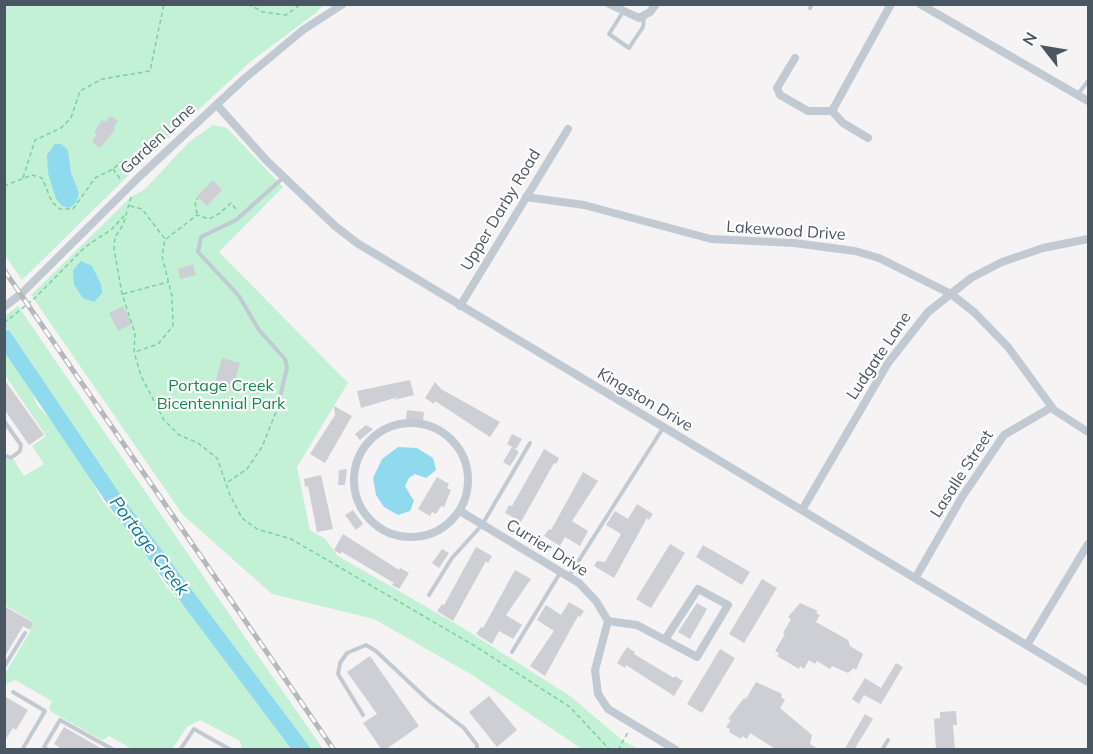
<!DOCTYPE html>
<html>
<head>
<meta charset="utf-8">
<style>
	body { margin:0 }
	#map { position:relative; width:1093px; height:754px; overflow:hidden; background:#f5f3f3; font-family:Mulish,sans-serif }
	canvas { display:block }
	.frame { position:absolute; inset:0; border:6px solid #4a5661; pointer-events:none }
	.north { position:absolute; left:1015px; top:18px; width:60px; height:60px; -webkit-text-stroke:4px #fff; paint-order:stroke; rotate:301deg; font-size:16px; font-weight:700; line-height:24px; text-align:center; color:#4a5661 }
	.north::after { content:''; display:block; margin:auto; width:21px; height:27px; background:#4a5661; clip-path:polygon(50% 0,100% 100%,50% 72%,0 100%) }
</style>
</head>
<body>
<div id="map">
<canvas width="1093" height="754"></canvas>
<div class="frame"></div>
<div class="north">N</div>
</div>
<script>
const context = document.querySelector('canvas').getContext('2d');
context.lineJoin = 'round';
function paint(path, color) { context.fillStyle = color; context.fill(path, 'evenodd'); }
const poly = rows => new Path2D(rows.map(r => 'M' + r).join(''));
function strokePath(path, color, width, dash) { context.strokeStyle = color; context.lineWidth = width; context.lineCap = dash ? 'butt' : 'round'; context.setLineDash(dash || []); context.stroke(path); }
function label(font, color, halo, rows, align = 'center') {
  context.font = font + ' Mulish,sans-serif'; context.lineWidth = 4.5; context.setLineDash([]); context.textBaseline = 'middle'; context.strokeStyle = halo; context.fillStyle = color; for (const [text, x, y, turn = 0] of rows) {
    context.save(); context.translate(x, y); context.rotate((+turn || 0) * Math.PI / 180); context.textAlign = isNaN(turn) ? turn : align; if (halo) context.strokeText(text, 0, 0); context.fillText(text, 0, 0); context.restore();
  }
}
const green = poly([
	[4,5,323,5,317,12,250,62,140,164,22,280,5,255],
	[213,125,227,128,283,187,219,252,348,383,297,467,310,530,325,539,338,556,463,628,570,696,622,740,638,749,582,749,472,675,374,619,272,594,183,515,31,295,131,197,145,189,189,142],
	[18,306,247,640,323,749,308,749,117,496,5,326,5,316],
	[5,345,28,382,37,405,70,442,104,503,136,541,167,588,186,608,291,749,242,749,240,741,200,720,187,727,172,749,132,749,109,736,103,740,98,738,52,712,49,708,52,701,15,680,5,685,5,674,35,623,5,605,5,459,14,460,24,476,44,464,32,446,46,436,5,375]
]);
const water = poly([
	[55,144,61,144,68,150,71,173,79,193,76,203,69,208,62,206,56,199,48,173,47,155],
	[81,261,92,266,101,284,102,293,94,302,83,298,74,285,73,270],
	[398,447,417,448,433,458,436,470,426,478,415,474,409,478,405,486,414,501,410,511,398,515,384,507,376,495,373,478,382,459]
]);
const river = poly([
	[4,337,115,501,302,750]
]);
const building = poly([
	[110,116,118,121,113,128,115,130,100,148,92,142,97,134,94,132,102,120,106,122],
	[213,180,222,190,207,206,197,196],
	[193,264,196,275,180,279,178,269],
	[123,306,132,324,118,331,109,313],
	[222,358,240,363,232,389,215,383],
	[4,379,44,435,29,445,4,409],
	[410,380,414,395,394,400,398,397,361,408,357,391],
	[435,382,441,389,500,422,490,437,435,401,434,404,425,398],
	[334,406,352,416,325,463,310,454,335,415],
	[407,410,424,412,423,421,406,419],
	[366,425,373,429,360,440,355,434],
	[512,434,522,439,516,449,507,444],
	[512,447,519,452,510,466,503,462],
	[544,449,559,458,556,464,554,463,521,522,505,513,509,505,512,506],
	[347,469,345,485,338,485,339,470],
	[583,472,598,481,572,521,588,531,580,546,565,537,560,546,544,536,549,529,551,530],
	[321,475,333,529,317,532,308,486,305,487,304,479],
	[437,477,449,484,447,488,451,490,444,507,441,506,436,514,432,512,430,516,418,509],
	[637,504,653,514,649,520,647,518,614,578,594,566,597,561,605,562,621,534,606,525,615,511,628,519],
	[353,510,363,524,356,530,345,515],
	[343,534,399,570,400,568,409,573,399,589,392,585,394,583,342,552,340,554,334,550],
	[670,544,685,553,651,608,636,599],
	[703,545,750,572,742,585,696,557],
	[476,547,492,556,488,563,486,561,453,621,437,611,442,604,444,605],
	[442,549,449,553,439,568,432,563],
	[515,570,531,579,506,615,522,625,513,639,499,631,492,644,476,634,481,627,483,628],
	[762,579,777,588,744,643,729,634],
	[569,602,584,611,580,617,578,616,545,676,530,666,554,631,537,620,546,605,561,615],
	[697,603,707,609,690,639,678,632],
	[800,603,818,611,816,613,820,615,816,622,848,640,850,646,863,654,856,670,854,668,848,673,832,666,830,669,817,661,815,664,809,660,804,669,800,666,799,669,777,656,779,653,775,651,785,634,783,633,791,619,788,617],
	[4,606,34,623,30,630,23,626,4,658],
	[627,647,635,652,634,654,674,678,675,676,683,681,674,696,626,665,625,668,617,663],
	[720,649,735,658,702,713,687,704],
	[370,656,419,726,385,750,382,750,363,723,377,714,347,672],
	[896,663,903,667,881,704,864,695,859,704,852,699,865,678,881,688],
	[756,682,782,694,781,697,785,700,780,708,812,735,810,744,820,750,777,750,750,733,747,739,742,736,741,739,729,732,730,729,726,727,731,720,728,719,744,698,746,699],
	[4,696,28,710,16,730,13,728,4,742],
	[489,696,517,730,497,747,469,712],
	[956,711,957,725,953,725,955,750,936,750,934,719,940,718,940,712],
	[865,714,873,719,854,750,844,750],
	[64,727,85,739,104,750,63,750,54,744]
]);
const path = poly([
	[248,4,263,12,286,15,301,4],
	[113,169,121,180],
	[23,178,35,140,61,128,71,118,80,91,102,79,150,71,164,4],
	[4,186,32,175,42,178,52,202,60,209,73,209,95,178,113,169,123,160],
	[131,197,123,225,115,237,114,249,122,294,135,333,134,352,141,376,164,420,179,435,198,443,217,458,230,495,242,518,257,529,291,539,475,646,570,707,610,750],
	[130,206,142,209,165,239,162,256,172,296,173,326,158,344,135,352],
	[197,214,195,202,198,198],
	[166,239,197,215,209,219,220,213,231,203,236,209],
	[123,294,168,282],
	[4,323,35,298,85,247,112,229,124,216],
	[228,482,247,469,262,447,276,412],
	[618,750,628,732]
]);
const lane = poly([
	[810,8,812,4],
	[623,12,609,34,629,48,643,27,644,18],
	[1078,94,1088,81],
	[278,405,287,368,285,359,259,330,239,296,198,252,201,237,236,220,284,177],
	[4,421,21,445,20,451,11,458,4,455],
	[569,576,663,428],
	[429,595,452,558,482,525,530,443],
	[512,652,560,573],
	[4,667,25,633],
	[13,692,45,711,22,750],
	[363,715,338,674,340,663,347,653,366,645,376,651,429,701,464,728,477,745,477,750],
	[48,750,44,747,60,720,114,750],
	[180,750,194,729,231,750],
	[882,750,888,740]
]);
const street = poly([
	[609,4,639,18,650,12,656,4],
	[920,4,1088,101],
	[795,58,777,88,780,95,808,111,832,111,891,4],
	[217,105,266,160,335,226,357,243,1088,682],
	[832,111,843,123,868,138],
	[526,197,584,205,711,239,794,243,855,251,879,258,951,294,974,312,1008,347,1054,410,1088,432],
	[460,306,568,129],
	[4,307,21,294,139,177,244,79,303,30,343,4],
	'354 480a57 57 0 1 1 114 0a57 57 0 1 1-114 0Z',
	[802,510,888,363,928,312,971,278,1002,262,1043,248,1088,239],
	[460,511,579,583,596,601,608,621,595,670,598,694,608,709,676,750],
	[916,577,962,497,1004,435,1052,407],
	[608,621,637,625,697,657,728,605,698,589,666,638],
	[1027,645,1088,544]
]);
const rail = poly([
	[4,270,334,750]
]);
const streetNames = [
	["Garden Lane",158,139,-43],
	["Upper Darby Road",501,210,-59],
	["Lakewood Drive",786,231,4],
	["Ludgate Lane",879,356,-56],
	["Kingston Drive",645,400,31],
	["Lasalle Street",962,474,-57],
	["Currier Drive",547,548,32]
];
const parkNames = [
	["Portage Creek",221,386],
	["Bicentennial Park",221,404]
];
const waterNames = [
	["Portage Creek",149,546,53]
];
paint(green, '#c3f1d5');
paint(water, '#90daee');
strokePath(river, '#90daee', 16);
paint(building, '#cdcfd5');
strokePath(path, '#7ad0a6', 1.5, [4.5, 3]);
strokePath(lane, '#c1cad2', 4);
strokePath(street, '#c1cad2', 8);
strokePath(rail, '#b5b8bd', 5);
strokePath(rail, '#fff', 3, [9]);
label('16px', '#4a5661', '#fff', streetNames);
label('16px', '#17864f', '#fff', parkNames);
label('italic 18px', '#0c7c9b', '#fff', waterNames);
</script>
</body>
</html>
